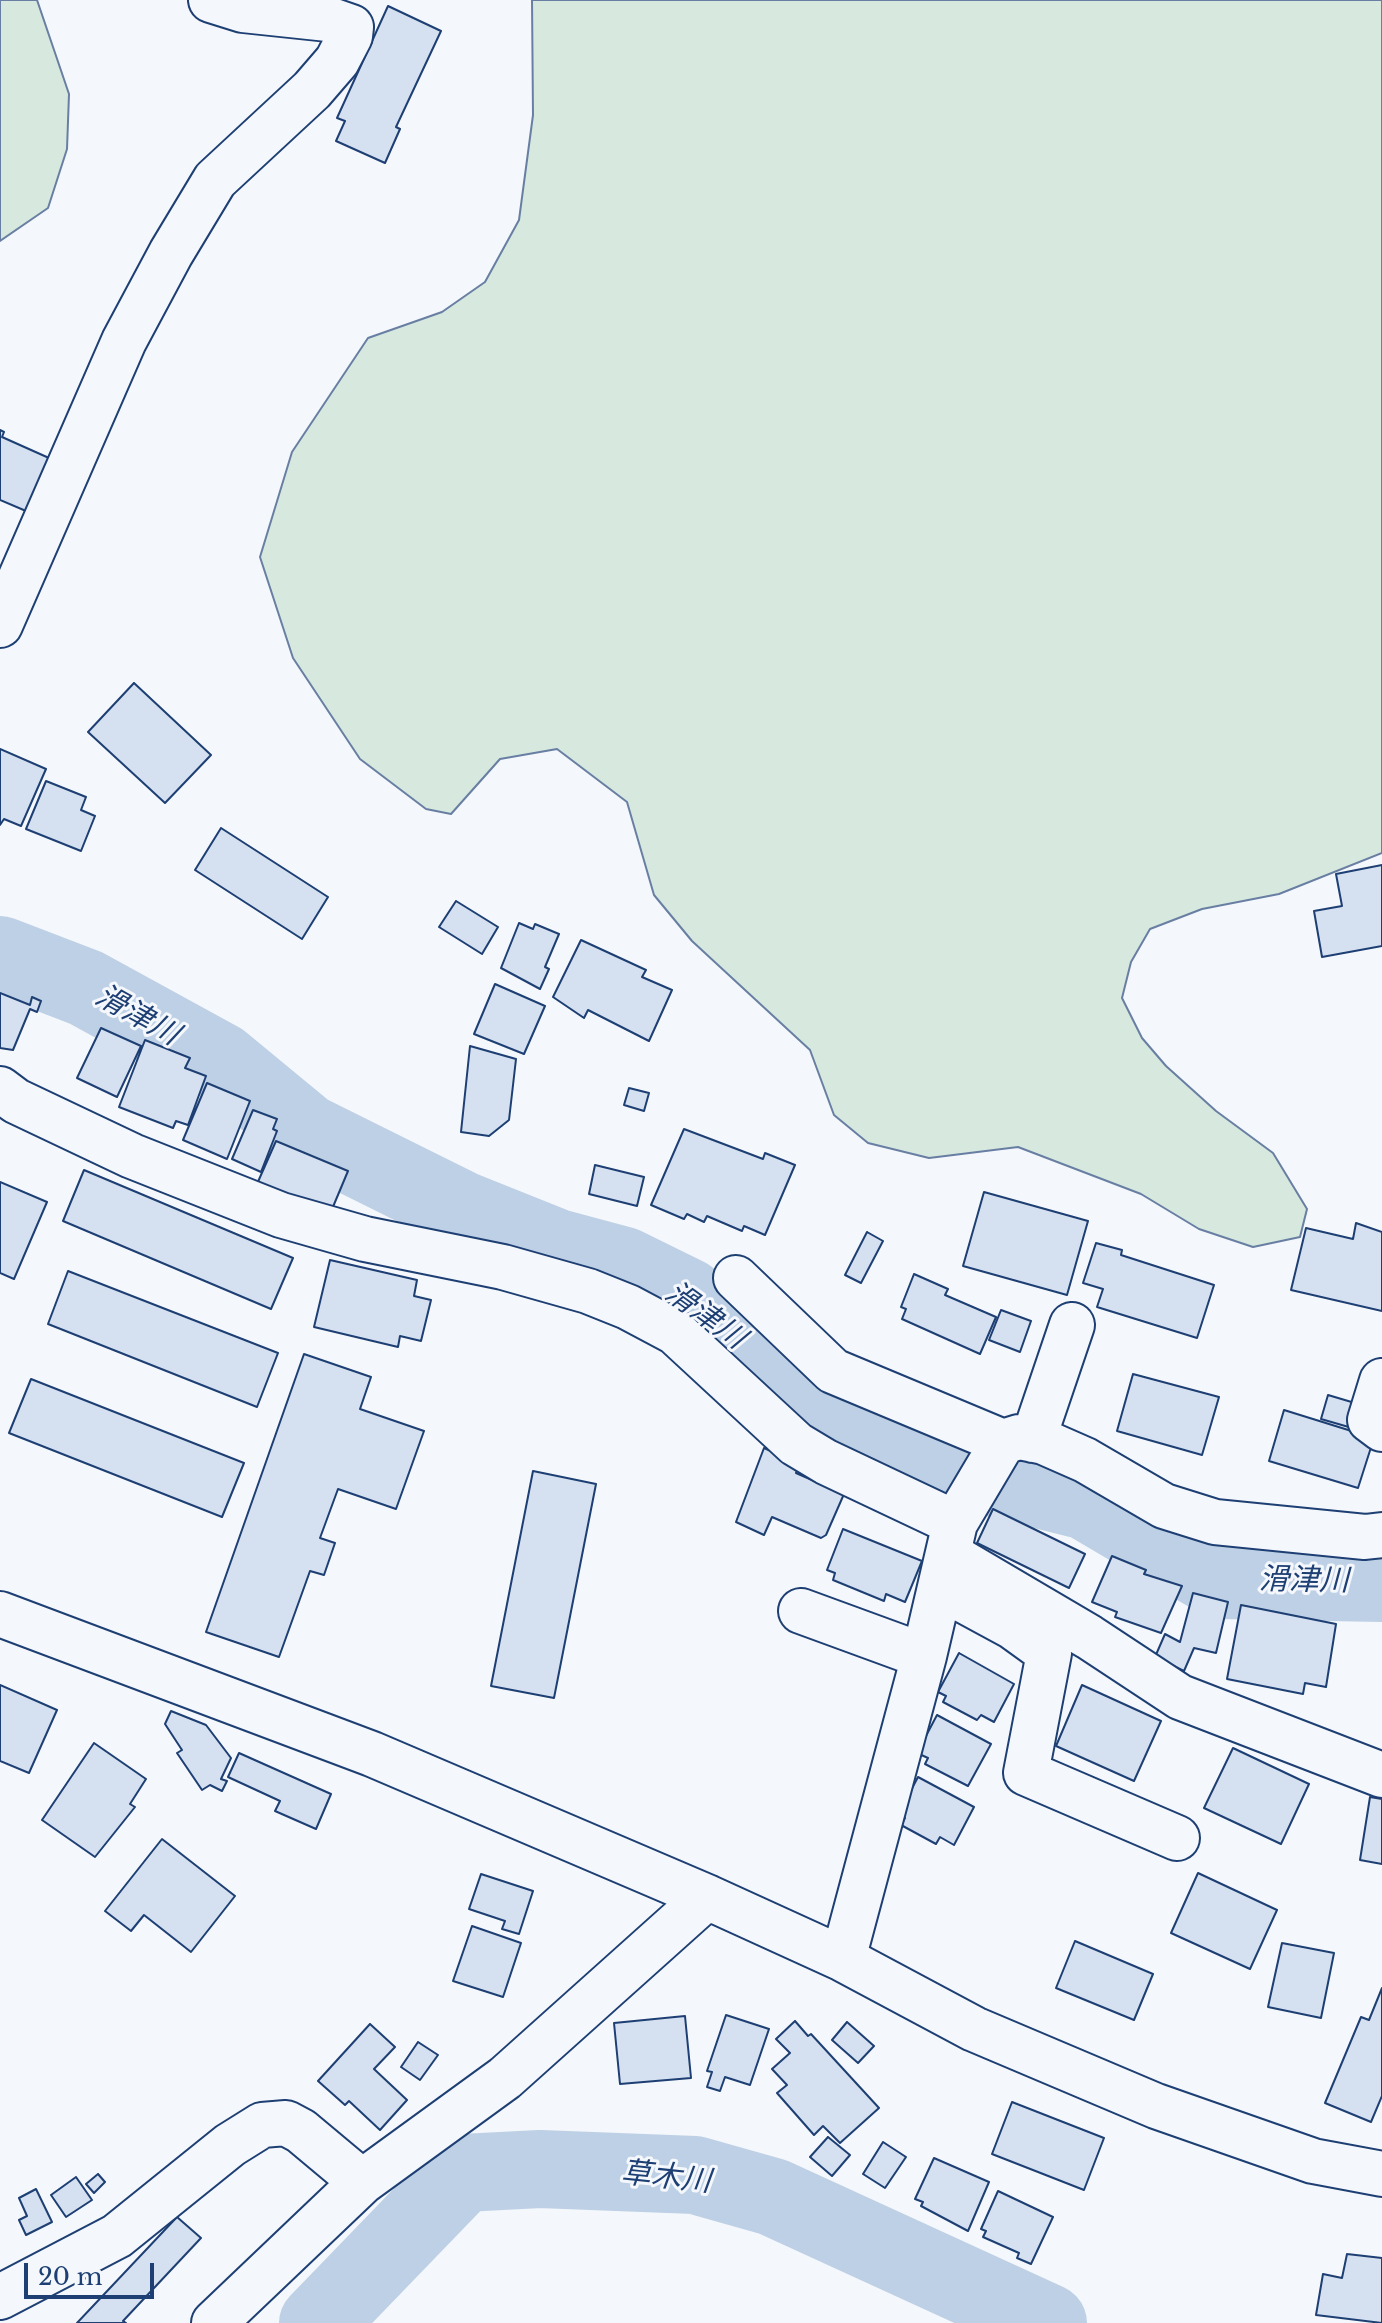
<!DOCTYPE html>
<html>
<head>
<meta charset="utf-8">
<style>
	body { margin:0 }
	#map { position:relative; width:1382px; height:2323px; overflow:hidden; background:#f4f7fb; font-family:"Libre Baskerville",serif }
	canvas { display:block }
	.scale { position:absolute; left:24px; top:2263px; width:130px; height:36px; box-sizing:border-box; border:4px solid #1d3f73; border-top:0; padding-left:10px; font-size:24px; line-height:28px; white-space:nowrap; color:#1d3f73; -webkit-text-stroke:6px #f4f7fb; paint-order:stroke }
</style>
</head>
<body>
<div id="map">
<canvas width="1382" height="2323"></canvas>
<div class="scale">20 m</div>
</div>
<script>
const context = document.querySelector('canvas').getContext('2d');
context.lineJoin = 'round';
function paint(path, color) { context.fillStyle = color; context.fill(path, 'evenodd'); }
const poly = rows => new Path2D(rows.map(r => 'M' + r).join(''));
function strokePath(path, color, width, dash) { context.strokeStyle = color; context.lineWidth = width; context.lineCap = dash ? 'butt' : 'round'; context.setLineDash(dash || []); context.stroke(path); }
function label(font, color, halo, rows, align = 'center') {
  context.font = font + ' "Libre Baskerville","Noto Sans JP",serif'; context.lineWidth = 6; context.setLineDash([]); context.textBaseline = 'middle'; context.strokeStyle = halo; context.fillStyle = color; for (const [text, x, y, turn = 0] of rows) {
    context.save(); context.translate(x, y); context.rotate((+turn || 0) * Math.PI / 180); context.textAlign = isNaN(turn) ? turn : align; if (halo) context.strokeText(text, 0, 0); context.fillText(text, 0, 0); context.restore();
  }
}
const green = poly([
	[0,0,37,0,69,94,67,149,48,208,0,241,0,0],
	[532,0,1382,0,1382,853,1279,894,1202,909,1150,929,1131,962,1122,998,1142,1038,1166,1066,1216,1111,1273,1153,1307,1209,1300,1237,1253,1247,1199,1229,1141,1194,1018,1147,929,1158,868,1143,834,1115,810,1050,692,941,654,895,627,802,557,749,500,759,451,814,426,809,360,759,293,658,260,557,292,452,368,338,442,312,485,282,519,220,533,115,532,0]
]);
const river = poly([
	[0,955,86,988,221,1062,307,1133,462,1210,557,1248,624,1266,687,1297,850,1430,892,1452,1086,1501,1220,1580,1382,1583],
	[318,2323,463,2173,540,2169,695,2175,773,2197,1048,2323]
]);
const building = poly([
	[388,6,441,31,396,127,400,129,385,163,336,141,345,121,337,118,388,6],
	[0,430,4,432,2,437,49,458,26,511,0,500,0,430],
	[134,683,211,755,165,803,88,732,134,683],
	[0,749,46,769,21,826,4,819,0,825,0,749],
	[46,781,86,797,81,810,95,816,81,851,26,829,46,781],
	[221,828,328,897,302,939,195,870,221,828],
	[1382,865,1382,946,1322,957,1314,911,1342,906,1336,874,1382,865],
	[456,901,498,927,482,954,439,927,456,901],
	[519,923,533,929,535,924,559,934,545,967,549,969,540,989,501,968,519,923],
	[581,940,646,970,642,977,672,990,649,1041,588,1010,584,1018,553,997,581,940],
	[495,984,545,1006,524,1054,474,1034,495,984],
	[0,993,30,1005,32,997,41,1001,37,1012,30,1009,13,1050,0,1048,0,993],
	[101,1028,141,1046,117,1097,77,1078,101,1028],
	[145,1040,190,1058,185,1068,206,1076,188,1125,176,1121,173,1128,119,1107,145,1040],
	[470,1046,516,1059,509,1120,489,1136,461,1132,470,1046],
	[207,1083,250,1101,227,1159,183,1140,207,1083],
	[629,1088,649,1093,644,1111,624,1105,629,1088],
	[253,1110,277,1119,273,1129,277,1131,261,1172,232,1159,253,1110],
	[684,1129,763,1159,765,1153,795,1165,765,1235,744,1226,742,1231,707,1216,704,1222,687,1214,684,1219,651,1205,684,1129],
	[276,1141,348,1171,330,1214,257,1184,276,1141],
	[595,1165,644,1177,637,1206,589,1194,595,1165],
	[84,1170,293,1258,271,1309,63,1221,84,1170],
	[0,1182,47,1202,14,1279,0,1273,0,1182],
	[984,1192,1088,1221,1067,1295,963,1266,984,1192],
	[1356,1223,1382,1232,1382,1311,1291,1290,1306,1228,1353,1239,1356,1223],
	[867,1232,883,1241,861,1283,845,1275,867,1232],
	[1096,1243,1122,1250,1121,1255,1214,1285,1197,1338,1097,1307,1103,1289,1083,1283,1096,1243],
	[330,1260,417,1280,414,1296,431,1300,421,1341,400,1336,398,1347,314,1327,330,1260],
	[68,1271,278,1353,257,1407,48,1324,68,1271],
	[914,1274,948,1289,945,1295,996,1317,980,1354,902,1319,906,1309,901,1307,914,1274],
	[1001,1310,1031,1321,1020,1352,989,1340,1001,1310],
	[304,1354,371,1377,360,1409,424,1431,396,1509,338,1489,320,1538,335,1543,324,1575,310,1571,279,1657,206,1632,304,1354],
	[1133,1374,1219,1397,1202,1455,1117,1431,1133,1374],
	[31,1379,244,1463,222,1517,9,1433,31,1379],
	[1328,1395,1365,1406,1359,1430,1321,1419,1328,1395],
	[1284,1410,1374,1438,1358,1488,1269,1461,1284,1410],
	[764,1448,800,1464,796,1473,844,1494,826,1535,821,1538,772,1517,764,1535,736,1522,764,1448],
	[533,1471,596,1484,554,1698,491,1686,533,1471],
	[993,1509,1085,1554,1069,1588,977,1543,993,1509],
	[843,1529,922,1561,905,1602,886,1594,884,1601,833,1580,835,1573,827,1570,843,1529],
	[1112,1556,1146,1570,1144,1574,1182,1586,1161,1633,1115,1617,1117,1612,1092,1602,1112,1556],
	[1193,1593,1228,1602,1216,1653,1194,1648,1184,1671,1155,1657,1165,1634,1180,1642,1193,1593],
	[1241,1605,1336,1624,1326,1687,1305,1683,1303,1694,1227,1679,1241,1605],
	[959,1653,1014,1684,994,1722,981,1715,977,1720,943,1702,946,1696,938,1692,959,1653],
	[0,1685,57,1710,29,1773,0,1761,0,1685],
	[1082,1685,1161,1721,1134,1781,1056,1746,1082,1685],
	[171,1711,206,1725,231,1758,221,1779,227,1781,222,1791,210,1785,202,1790,177,1753,182,1750,165,1724,171,1711],
	[937,1715,991,1744,968,1786,925,1764,928,1758,917,1753,937,1715],
	[94,1743,146,1779,130,1804,135,1807,95,1857,42,1820,94,1743],
	[1233,1748,1309,1784,1281,1844,1204,1808,1233,1748],
	[239,1753,331,1794,316,1829,275,1811,280,1801,228,1777,239,1753],
	[918,1777,974,1807,954,1845,940,1837,936,1844,901,1825,905,1818,898,1815,918,1777],
	[1370,1797,1382,1799,1382,1864,1360,1860,1370,1797],
	[162,1839,235,1896,191,1952,144,1915,131,1931,105,1911,162,1839],
	[1198,1873,1277,1910,1250,1969,1171,1933,1198,1873],
	[481,1874,533,1891,519,1934,502,1929,505,1921,469,1909,481,1874],
	[472,1926,521,1943,503,1997,453,1981,472,1926],
	[1075,1941,1153,1974,1134,2020,1056,1988,1075,1941],
	[1282,1943,1334,1953,1321,2018,1268,2007,1282,1943],
	[1382,1988,1382,2096,1371,2122,1325,2103,1361,2017,1369,2020,1382,1988],
	[726,2015,769,2029,750,2085,725,2077,720,2091,707,2087,712,2072,707,2071,726,2015],
	[685,2016,691,2078,620,2084,614,2023,685,2016],
	[795,2021,808,2036,811,2034,879,2108,840,2143,823,2126,814,2135,777,2093,787,2085,772,2069,790,2053,776,2039,795,2021],
	[847,2022,874,2046,858,2063,832,2040,847,2022],
	[370,2024,395,2047,374,2069,407,2100,380,2130,349,2101,345,2105,318,2081,370,2024],
	[418,2042,438,2055,420,2080,401,2067,418,2042],
	[1012,2102,1104,2138,1084,2190,992,2154,1012,2102],
	[828,2137,850,2155,832,2176,810,2157,828,2137],
	[883,2142,906,2157,885,2188,863,2174,883,2142],
	[934,2158,989,2182,968,2231,921,2206,923,2202,915,2199,934,2158],
	[98,2174,105,2182,94,2193,86,2184,98,2174],
	[76,2177,92,2200,66,2217,51,2195,76,2177],
	[36,2189,52,2222,26,2235,19,2220,27,2216,19,2198,36,2189],
	[998,2191,1053,2217,1031,2264,1017,2258,1019,2253,983,2237,986,2231,981,2229,998,2191],
	[177,2217,201,2238,123,2321,126,2323,77,2323,177,2217],
	[1347,2254,1382,2258,1382,2323,1316,2315,1323,2274,1342,2278,1347,2254]
]);
const minor = poly([
	[0,625,124,341,171,253,215,180,312,90,337,61,350,36,351,27,328,19,243,10,211,0],
	[0,1089,16,1101,132,1156,281,1215,365,1239,503,1267,588,1291,628,1307,675,1332,796,1444,826,1462,955,1523],
	[736,1278,833,1371,1003,1442],
	[1382,1381,1370,1420,1382,1429],
	[1033,1440,1072,1325],
	[948,1554,1089,1637,1180,1697,1382,1775],
	[941,1588,1013,1627,1049,1653,1026,1773,1177,1838],
	[801,1611,924,1656],
	[0,1614,372,1754,707,1897,843,1959,974,2029,1156,2106,1313,2161,1382,2174],
	[843,1959,924,1656,955,1523,1003,1442,1019,1437,1044,1442,1085,1460,1164,1506,1215,1522,1365,1537,1382,1535],
	[0,2297,117,2236,230,2145,262,2125,286,2123,301,2131,362,2182],
	[214,2323,362,2182,505,2078,707,1897]
]);
const waterNames = [
	["滑津川",137,1016,29],
	["滑津川",705,1316,36],
	["滑津川",1304,1581,1],
	["草木川",666,2178,6]
];
paint(green, '#d7e8df');
strokePath(green, '#687fa3', 2);
strokePath(river, '#bed0e5', 78);
paint(building, '#d5e0f0');
strokePath(building, '#1d3f73', 2);
strokePath(minor, '#1d3f73', 48);
strokePath(minor, '#f4f7fb', 44);
label('italic 30px', '#1d3f73', '#f4f7fb', waterNames);
</script>
</body>
</html>
